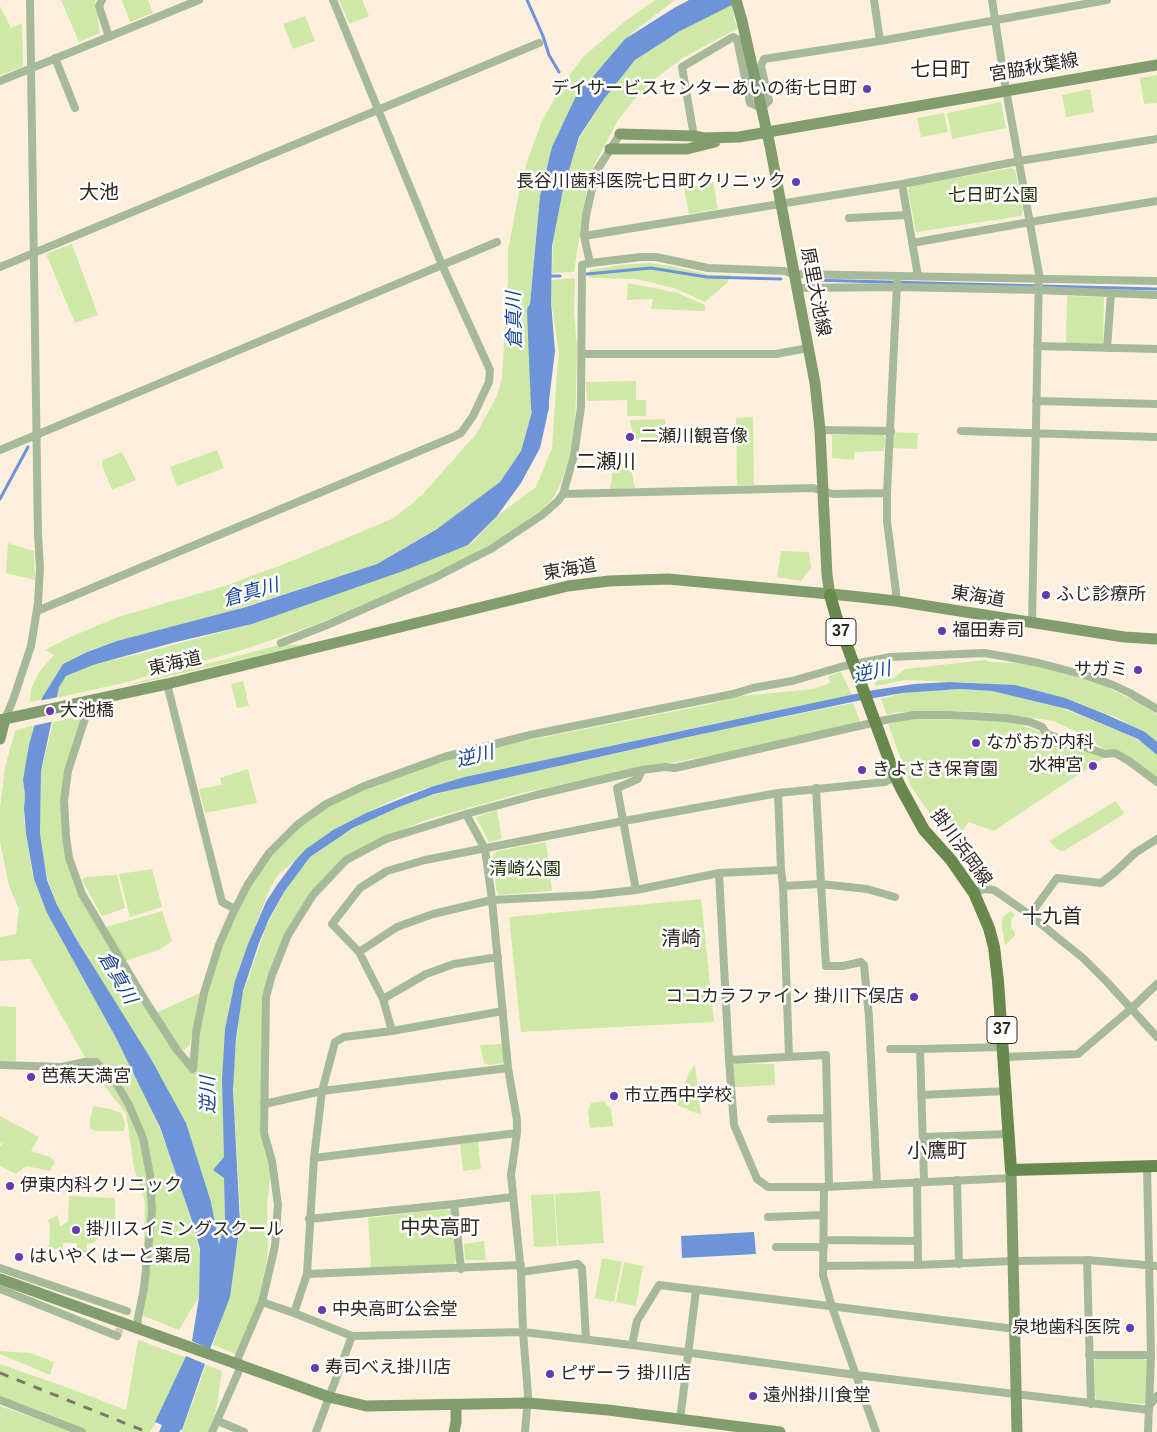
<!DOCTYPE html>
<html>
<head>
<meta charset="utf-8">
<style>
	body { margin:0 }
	canvas { display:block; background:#feefdd }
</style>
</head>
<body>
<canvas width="1157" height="1432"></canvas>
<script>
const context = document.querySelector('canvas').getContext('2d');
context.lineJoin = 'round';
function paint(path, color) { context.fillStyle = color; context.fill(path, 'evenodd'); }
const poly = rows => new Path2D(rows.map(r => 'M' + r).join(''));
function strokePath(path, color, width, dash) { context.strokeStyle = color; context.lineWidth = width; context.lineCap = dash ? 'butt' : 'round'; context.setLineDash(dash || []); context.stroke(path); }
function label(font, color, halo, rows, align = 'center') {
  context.font = font + ' Helvetica,"Noto Sans JP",sans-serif'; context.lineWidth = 5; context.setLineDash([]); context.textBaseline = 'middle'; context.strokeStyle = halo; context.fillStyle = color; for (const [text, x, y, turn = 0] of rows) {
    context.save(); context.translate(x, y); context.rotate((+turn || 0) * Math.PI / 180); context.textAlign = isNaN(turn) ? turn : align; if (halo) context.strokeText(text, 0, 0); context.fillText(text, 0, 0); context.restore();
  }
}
const green = poly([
	[61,0,95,0,100,33,79,42],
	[122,0,148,0,153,13,130,22],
	[339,0,362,0,369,16,349,24],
	[655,0,675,0,632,33,581,90,557,137,547,166,540,196,529,315,541,345,544,366,535,403,520,453,500,482,441,526,377,564,231,611,133,637,90,650,63,664,41,700,30,702,31,689,39,672,54,655,45,650,68,638,118,617,228,585,256,574,282,565,394,518,421,496,453,460,476,434,497,396,502,378,508,280,508,250,520,187,528,159,541,123,562,85,583,57,623,23],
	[732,5,735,22,738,28,683,58,655,79,634,100,618,120,589,175,574,272,552,273,553,241,559,208,568,172,580,137,604,99,635,60,665,40,698,21],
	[0,6,11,28,22,23,23,67,0,75],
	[305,16,315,41,293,49,283,24],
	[1157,75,1157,103,1144,104,1140,78],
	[1090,89,1094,112,1066,117,1062,95],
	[1001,102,1006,128,952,139,947,113],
	[944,113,948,132,921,137,917,118],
	[1011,168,1015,170,1023,210,1021,216,916,232,908,191,909,186],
	[713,182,718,209,689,214,684,188],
	[72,244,98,315,75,323,46,254],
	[649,263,671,266,711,275,730,275,728,282,705,302,674,288,637,279,590,278,589,275,590,270,621,265],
	[575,278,574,311,577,347,575,435,568,463,560,485,554,497,541,510,505,536,474,554,389,595,312,626,239,651,123,683,56,698,59,687,66,676,93,665,143,653,252,624,471,544,497,516,536,487,552,448,557,371,559,354,551,301,551,280],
	[628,283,678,293,705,305,705,311,651,309,653,299,627,300],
	[1067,296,1104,297,1103,344,1066,343],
	[636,381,636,400,646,400,646,416,627,416,627,400,587,401,586,382],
	[753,417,754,485,737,485,736,418],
	[665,419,666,439,634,439,630,420],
	[892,432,918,433,917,449,892,448],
	[883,434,885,438,884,451,855,452,854,460,832,458,832,435],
	[217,450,224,468,177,486,170,467],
	[122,452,136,480,112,490,102,465,103,460],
	[614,463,630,464,635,488,610,489],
	[8,543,34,551,35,580,6,573],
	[781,551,809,552,811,568,801,581,777,577],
	[309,644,144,682,124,686,279,645],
	[985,660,990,662,1015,663,1041,666,1087,678,1136,701,1157,715,1157,744,1120,719,1068,699,982,683,905,680,876,686,874,681,894,678,905,669],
	[841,672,852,695,641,739,431,787,410,793,384,804,350,821,320,839,277,876,268,893,238,972,224,1178,225,1221,219,1247,211,1202,190,1136,57,905,47,877,40,839,41,772,53,722,83,715,68,771,64,813,69,858,81,893,156,1013,202,992,189,1046,184,1050,177,1047,193,1068,207,982,239,900,274,848,326,804,444,757,711,704,741,696,813,689,830,683,828,676],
	[243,681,249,706,237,708,231,684],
	[960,689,992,691,1062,708,1126,734,1143,743,1157,755,1157,780,1117,751,1103,749,1088,737,1053,721,998,713,961,711,899,712,887,715,881,699,902,693],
	[853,703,861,724,779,743,610,774,518,794,426,820,385,837,340,862,292,927,265,996,264,1133,272,1161,267,1205,268,1250,267,1259,259,1298,239,1355,213,1345,229,1294,241,1225,233,1083,235,1053,241,999,266,927,284,892,310,857,333,841,373,817,422,798,456,789,729,728],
	[911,719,1006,720,1108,755,994,831,969,822,952,844,911,787,888,724],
	[34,725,23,780,25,794,24,803,24,819,33,877,47,913,110,1027,152,1109,165,1142,178,1178,200,1251,199,1297,179,1330,136,1313,144,1259,145,1202,134,1168,126,1113,112,1096,88,1063,30,959,0,961,0,937,16,934,19,909,9,886,0,841,0,808,5,767,15,731],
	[248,769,257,803,205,813,199,789,222,785,220,778],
	[1116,801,1124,813,1121,816,1064,851,1058,850,1049,841],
	[497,810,502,839,489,842,476,817],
	[546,842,552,891,499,895,496,889,493,855,497,851],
	[152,869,162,907,130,917,119,874],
	[117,875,125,908,102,916,82,880,86,877],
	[701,899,714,1022,521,1032,509,917],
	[162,911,172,941,161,949,125,961,106,927],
	[1010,911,1015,915,1011,920,1011,927,1015,933,1015,936,1005,945,1002,928,1002,922,1003,917],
	[0,1006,16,1007,16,1061,0,1061],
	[502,1044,505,1059,503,1063,489,1065,484,1063,480,1045],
	[733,1063,774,1064,775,1085,735,1087],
	[695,1065,701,1115,677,1105,689,1072],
	[603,1101,611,1109,613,1126,590,1128,588,1111,591,1103],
	[93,1106,111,1109,121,1113,125,1123,124,1131,95,1131,90,1128,90,1120],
	[0,1116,39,1137,31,1151,50,1157,55,1162,50,1171,26,1166,16,1174,0,1166,0,1146,4,1142,0,1144],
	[478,1142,481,1169,463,1171,460,1144],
	[600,1191,604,1243,558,1246,555,1194],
	[554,1194,557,1246,534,1247,531,1195],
	[69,1196,115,1198,115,1223,104,1223,103,1234,93,1243,87,1244,87,1258,77,1258,77,1243,63,1243,63,1249,49,1249,50,1226,48,1220,58,1215,60,1226,68,1222],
	[447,1209,451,1212,456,1261,452,1265,371,1268,368,1218],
	[484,1241,486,1260,465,1260,464,1244],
	[602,1258,622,1262,614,1302,595,1298],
	[624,1262,643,1266,636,1306,616,1302],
	[138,1340,185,1357,156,1422,150,1432,88,1432,0,1398,0,1364,74,1390,126,1410],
	[0,1351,30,1353,54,1362,50,1375,0,1354],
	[1096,1358,1144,1358,1147,1361,1145,1403,1142,1404,1097,1400,1095,1395,1094,1361],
	[206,1365,222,1371,216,1411,208,1432,182,1432],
	[0,1406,74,1432,0,1432]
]);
const water = poly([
	[689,0,731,0,732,5,680,31,635,60,604,99,579,137,563,190,552,246,551,302,555,351,547,417,540,448,521,483,497,516,468,545,403,571,252,624,172,643,93,665,66,676,59,687,41,771,40,834,47,880,57,905,78,942,151,1059,186,1123,211,1202,219,1245,225,1221,224,1178,213,1170,224,1157,222,1080,225,1029,235,981,248,944,266,902,277,885,294,862,306,849,333,830,366,813,398,800,431,787,465,777,874,690,914,684,949,682,1015,685,1065,698,1105,714,1145,732,1157,742,1157,755,1138,739,1067,709,992,691,960,689,902,693,852,702,688,737,434,794,399,807,353,828,310,857,284,892,269,919,259,943,243,991,236,1038,233,1089,240,1223,230,1297,210,1349,192,1341,199,1297,200,1249,193,1224,160,1127,115,1036,47,913,34,879,26,833,24,809,25,794,23,780,29,745,42,698,63,664,87,652,117,641,246,607,377,564,437,529,500,482,521,451,544,369,541,345,529,315,540,196,552,147,577,94,581,90,577,85,585,86,625,39,674,8],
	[754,1232,756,1254,682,1258,681,1236],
	[186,1356,205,1364,182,1430,170,1427,167,1432,159,1432,162,1425,155,1422]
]);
const pier = poly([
	[59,697,55,721,32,726,38,701]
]);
const stream = poly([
	[527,0,543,36,549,55,559,72],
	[587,274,651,268,707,277,781,279],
	[548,276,560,276],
	[810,280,1157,289],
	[0,499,28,447]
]);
const river = poly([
	[536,311,540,408],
	[170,1432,179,1405]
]);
const streetTunnel = poly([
	[117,1336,127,1311]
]);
const street = poly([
	[102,0,99,6,109,37],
	[874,0,880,41],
	[992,0,1005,84,1039,274,1032,623],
	[55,58,75,108],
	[0,81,199,0],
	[694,136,682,67,733,37,737,39,750,103,762,108,769,101,761,66,764,59,880,41,1107,0],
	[902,184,918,276],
	[849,218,907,215],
	[584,236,902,184,1019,161,1157,139],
	[912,243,1030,222,1157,201],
	[590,263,641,257,656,257,708,268,784,271,794,274,1157,281],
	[0,267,539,43],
	[797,288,897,287,1038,290,1157,295],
	[1037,346,1157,349],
	[1107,348,1111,293],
	[582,354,776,354,808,348],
	[1036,401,1157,404],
	[820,430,891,431],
	[961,431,1157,437],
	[0,450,497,242],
	[563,494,813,488,833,494,887,493],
	[896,601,896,592,887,521,887,493,897,283],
	[37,611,453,437,461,433,473,416,489,382,490,370,442,265,333,0],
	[281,643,327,625,434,578,471,559,491,549,542,515,558,501,563,494,574,456,581,407,582,265,590,263,584,236,586,215,596,172,620,134],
	[167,684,222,902,235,909],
	[89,700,88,709,68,771,64,801,66,836,69,858,82,894,146,1002,177,1050,193,1069],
	[5,719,13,700,31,646,38,603,40,568,38,534,30,0],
	[816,788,821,884,867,889,895,897],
	[778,793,781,870],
	[466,814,485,849,492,900,508,1068,517,1120,517,1133,511,1175,521,1272,523,1332,528,1395,525,1432],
	[719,873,729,1060,734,1125,757,1179,768,1187,824,1187,1012,1178],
	[783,886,789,1056],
	[636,890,617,788,638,779,642,770],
	[974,893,984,889,994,890,1030,915,1058,938,1083,958,1107,982,1157,1037],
	[1030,915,1057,878,1101,883,1114,873,1135,853,1157,839],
	[359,952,332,924,360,888,387,871,425,860,624,821,778,793,885,782,895,776],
	[383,999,426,974,454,964,498,957],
	[503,1011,392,1031,344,1037,335,1042,322,1091,314,1158,307,1274,294,1313,352,1336,523,1332,632,1345,637,1321,659,1285,1015,1329],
	[392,1031,383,999,359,952,397,927,433,914,492,900,591,895,636,890,719,873,781,870,783,886,821,884,826,966,843,966,861,962,864,965,869,1017,877,1184],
	[890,1049,920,1049],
	[1004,1057,1078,1054,1132,1008,1157,984],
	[729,1060,826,1055,829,1187],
	[0,1065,62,1067,85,1062,96,1062,116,1083,129,1105,143,1138,150,1175,152,1211,144,1288,138,1318,137,1328],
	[193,1069,196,1033,204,993,219,945,233,913,248,884,269,853,297,825,326,804,364,786,444,757,530,735,733,694,753,688,792,681,844,666,890,657,984,653,1008,657,1039,663,1088,676,1113,685,1130,693,1157,709],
	[921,1095,1006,1091],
	[264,1104,322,1091,508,1068],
	[771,1119,827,1118],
	[923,1137,1009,1134],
	[314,1158,517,1133],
	[1147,1166,1151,1355,1148,1432],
	[957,1180,959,1264],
	[924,1181,920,1049,1003,1047],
	[917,1182,918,1265],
	[824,1187,823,1275,832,1307,876,1432],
	[454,1204,461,1269],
	[768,1217,824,1215],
	[309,1219,454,1204,513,1197],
	[824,1240,918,1241],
	[776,1247,824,1247],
	[1087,1260,1091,1404],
	[824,1266,918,1265,1014,1261,1087,1260,1157,1266],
	[0,1268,127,1311],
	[521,1272,578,1264,582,1268,586,1339],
	[307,1274,521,1265],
	[0,1289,117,1336],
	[262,1302,294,1313],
	[632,1345,856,1375,1149,1410],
	[1089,1355,1151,1355],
	[0,1400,82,1432],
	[1149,1406,1157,1396],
	[680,1420,696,1290],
	[218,1421,244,1432],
	[212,1432,238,1373,240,1365,238,1358,262,1302,275,1246,278,1205,272,1161,264,1133,266,997,272,975,288,935,313,895,346,860,386,839,466,814,536,795,642,770,665,767,675,768,885,720,914,715,947,715,973,716,1006,718,1030,722,1042,727,1047,734,1105,754,1115,753,1129,761,1157,782],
	[316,1432,352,1336]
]);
const secondary = poly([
	[736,0,742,21,770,146,815,383,820,430,827,575,830,595],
	[620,134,694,136,704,138,739,137,1157,65],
	[610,149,687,149,715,142],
	[0,720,167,684,568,586,609,581,668,579,851,596,896,601,1124,637,1157,639],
	[0,739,5,719],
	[1011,1170,1017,1432],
	[0,1279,329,1397,366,1406,528,1403,608,1410,780,1432],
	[454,1432,456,1422,456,1405]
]);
const primary = poly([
	[830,595,836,616,895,776,902,790,924,830,951,860,974,893,989,928,994,947,998,981,1011,1170,1157,1166]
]);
const rail = poly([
	[0,1373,147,1432]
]);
const markers = [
	[867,89,5,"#6838b0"],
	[796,182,5,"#6838b0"],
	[630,437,5,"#6838b0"],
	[1046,595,5,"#6838b0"],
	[942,631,5,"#6838b0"],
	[1138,670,5,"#6838b0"],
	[50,711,5,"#6838b0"],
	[976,743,5,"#6838b0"],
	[1093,766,5,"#6838b0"],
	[862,770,5,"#6838b0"],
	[914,997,5,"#6838b0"],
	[31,1077,5,"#6838b0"],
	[614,1096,5,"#6838b0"],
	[10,1186,5,"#6838b0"],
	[76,1230,5,"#6838b0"],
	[19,1257,5,"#6838b0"],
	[322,1310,5,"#6838b0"],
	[1130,1328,5,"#6838b0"],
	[315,1368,5,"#6838b0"],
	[550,1374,5,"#6838b0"],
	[753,1396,5,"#6838b0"]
];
const shields = [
	[841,632,30],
	[1002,1030,30]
];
const shieldNames = [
	["37",841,632],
	["37",1002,1030]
];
const streetNames = [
	["宮脇秋葉線",1034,68,-10],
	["原里大池線",815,292,79],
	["東海道",570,570,-10],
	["東海道",978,597,9],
	["東海道",175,664,-13],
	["掛川浜岡線",961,848,54]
];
const poiNames = [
	["デイサービスセンターあいの街七日町",857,89,"right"],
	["長谷川歯科医院七日町クリニック",786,182,"right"],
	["二瀬川観音像",640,437],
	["ふじ診療所",1056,595],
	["福田寿司",952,631],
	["サガミ",1128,670,"right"],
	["大池橋",60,711],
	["ながおか内科",986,743],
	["水神宮",1083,766,"right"],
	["きよさき保育園",872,770],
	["ココカラファイン 掛川下俣店",904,997,"right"],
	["芭蕉天満宮",41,1077],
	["市立西中学校",624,1096],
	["伊東内科クリニック",20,1186],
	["掛川スイミングスクール",86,1230],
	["はいやくはーと薬局",29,1257],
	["中央高町公会堂",332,1310],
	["泉地歯科医院",1120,1328,"right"],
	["寿司べえ掛川店",325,1368],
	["ピザーラ 掛川店",560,1374],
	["遠州掛川食堂",763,1396]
];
const parkNames = [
	["七日町公園",993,196],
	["清崎公園",525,870]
];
const waterNames = [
	["倉真川",515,320,-91],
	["倉真川",251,593,-16],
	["逆川",872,673,-12],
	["逆川",475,757,-14],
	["倉真川",117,978,60],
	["逆川",209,1095,-91]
];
const quarterNames = [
	["七日町",940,70],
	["大池",99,193],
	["二瀬川",606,462],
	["十九首",1052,917],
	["清崎",681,939],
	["小鷹町",937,1151],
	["中央高町",440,1228]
];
paint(green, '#cee9a5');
paint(water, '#6d94d8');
paint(pier, '#feefdd');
strokePath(stream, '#6d94d8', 3);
strokePath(river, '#6d94d8', 18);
strokePath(streetTunnel, '#d4c7b7', 8, [8, 4]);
strokePath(street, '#a6ba99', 8);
strokePath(secondary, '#819d6e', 11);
strokePath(primary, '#67894d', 12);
strokePath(rail, '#7f7569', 3, [9, 9]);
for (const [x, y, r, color] of markers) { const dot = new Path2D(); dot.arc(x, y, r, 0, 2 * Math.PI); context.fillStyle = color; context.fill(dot); strokePath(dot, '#fff', 2); }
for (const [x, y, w] of shields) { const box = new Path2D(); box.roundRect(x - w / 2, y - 13.5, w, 27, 4); context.fillStyle = '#fff'; context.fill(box); strokePath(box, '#2e271e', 1); }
label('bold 16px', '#2e271e', null, shieldNames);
label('18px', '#2e271e', '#fff', streetNames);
label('18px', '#2e271e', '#fff', poiNames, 'left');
label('18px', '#242f0e', '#fff', parkNames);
label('italic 19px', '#184594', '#fff', waterNames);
label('20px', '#2e271e', '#fff', quarterNames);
</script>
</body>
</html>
